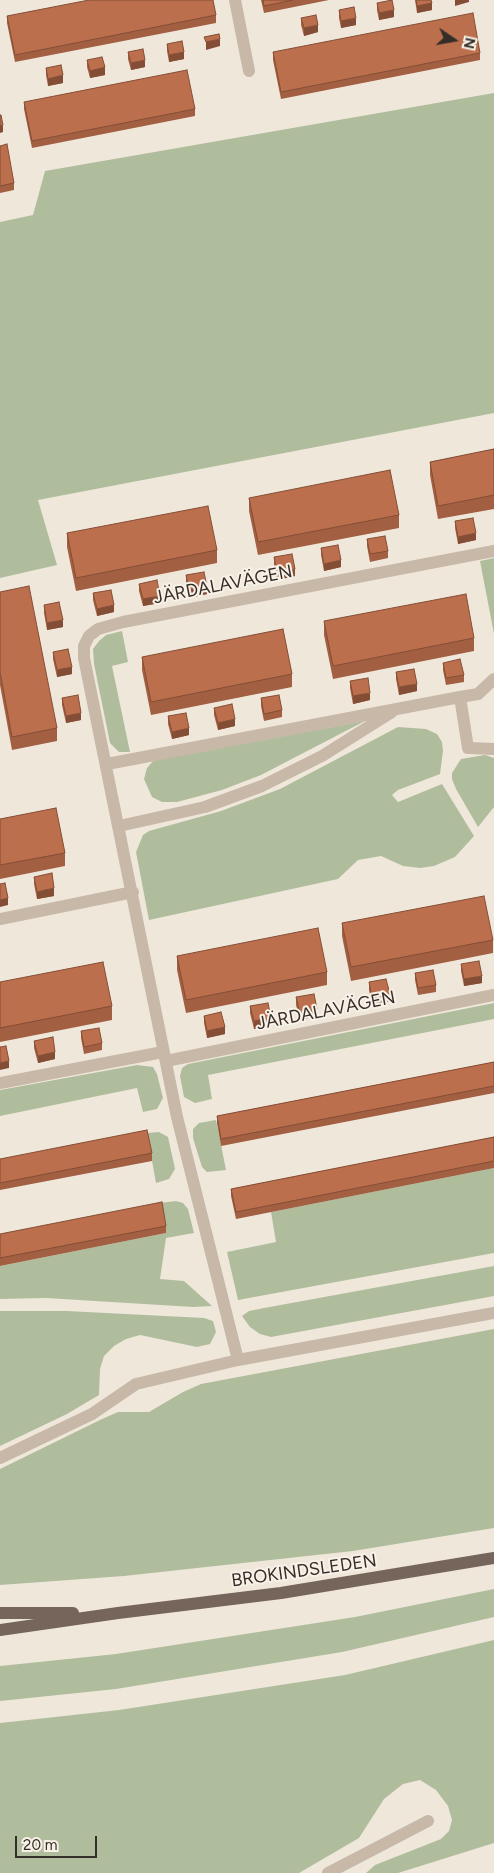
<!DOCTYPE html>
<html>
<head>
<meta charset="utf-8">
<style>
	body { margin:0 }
	#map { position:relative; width:494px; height:1873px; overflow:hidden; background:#f0e7db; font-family:Figtree,sans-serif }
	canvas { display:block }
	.north { position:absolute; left:429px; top:15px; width:50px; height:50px; -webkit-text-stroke:4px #f8f1e7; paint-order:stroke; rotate:102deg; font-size:14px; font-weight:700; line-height:20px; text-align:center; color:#342d28 }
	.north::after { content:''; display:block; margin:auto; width:18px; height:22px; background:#342d28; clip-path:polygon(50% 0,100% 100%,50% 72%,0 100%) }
	.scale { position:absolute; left:15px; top:1836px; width:82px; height:22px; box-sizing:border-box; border:2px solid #342d28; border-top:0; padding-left:6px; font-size:15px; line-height:18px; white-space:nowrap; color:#342d28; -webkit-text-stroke:4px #f8f1e7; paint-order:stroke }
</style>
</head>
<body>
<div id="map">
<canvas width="494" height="1873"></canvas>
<div class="north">N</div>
<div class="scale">20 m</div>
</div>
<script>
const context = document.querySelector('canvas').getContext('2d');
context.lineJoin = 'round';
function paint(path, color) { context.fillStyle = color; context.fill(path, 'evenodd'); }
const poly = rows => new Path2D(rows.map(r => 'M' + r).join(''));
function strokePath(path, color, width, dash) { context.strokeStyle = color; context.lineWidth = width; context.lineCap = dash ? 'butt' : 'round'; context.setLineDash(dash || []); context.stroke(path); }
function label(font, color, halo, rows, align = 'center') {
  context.font = font + ' Figtree,sans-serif'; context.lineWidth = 4; context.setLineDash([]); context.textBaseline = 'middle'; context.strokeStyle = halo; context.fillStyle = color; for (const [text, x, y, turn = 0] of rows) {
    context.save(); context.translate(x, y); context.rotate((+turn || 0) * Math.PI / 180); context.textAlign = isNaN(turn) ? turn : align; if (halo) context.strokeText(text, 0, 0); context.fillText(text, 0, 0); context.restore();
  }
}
const green = poly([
	[494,93,494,413,38,500,57,565,0,578,0,222,33,215,45,171],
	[494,558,494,634,480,561],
	[122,631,128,662,112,666,130,752,119,752,110,743,94,664,93,649,99,641,106,635],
	[365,721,261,775,222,790,177,802,162,802,152,797,144,779,147,768,154,760],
	[398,727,426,729,437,734,442,742,443,751,440,774,398,790,392,795,398,802,442,784,474,836,455,857,434,866,420,868,403,866,381,856,358,860,338,879,149,920,136,852,143,835,149,831,221,811,280,789],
	[485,755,494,758,494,807,478,827,456,789,452,779,452,773,461,759],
	[494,1003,494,1019,208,1075,212,1099,195,1103,184,1097,180,1076,182,1068,188,1064],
	[137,1065,153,1067,157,1074,163,1098,157,1109,143,1112,137,1088,0,1116,0,1090],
	[216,1120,226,1170,207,1172,202,1167,193,1138,193,1129,199,1123],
	[159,1132,168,1137,175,1169,169,1179,156,1183,147,1133],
	[494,1168,494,1253,238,1300,227,1252,276,1242,271,1212],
	[176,1201,183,1203,188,1209,194,1233,166,1238,160,1279,184,1281,212,1306,193,1307,46,1298,0,1299,0,1266,166,1233,160,1203],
	[494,1266,494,1296,271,1337,260,1334,250,1327,242,1316,249,1311,264,1308],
	[0,1311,67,1311,204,1318,213,1321,216,1332,210,1344,197,1347,140,1335,126,1339,114,1346,104,1356,100,1369,99,1395,67,1414,0,1446],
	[494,1329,494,1528,353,1551,124,1576,0,1585,0,1469,100,1420,118,1412,149,1412,183,1392,201,1384],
	[494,1589,494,1617,342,1652,116,1689,0,1701,0,1666,116,1654,355,1617],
	[494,1640,494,1843,398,1873,366,1873,375,1865,441,1839,449,1831,452,1820,448,1806,436,1790,420,1780,403,1784,384,1799,359,1838,299,1873,0,1873,0,1723,119,1710,345,1675]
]);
const minor = poly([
	[235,0,249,71],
	[460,697,468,748,494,749],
	[107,764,460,697,478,694,494,679],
	[119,826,205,807,262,786,322,756,392,712],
	[0,919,133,892],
	[166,1061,494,995],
	[0,1083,163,1052],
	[238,1360,177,1117,84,658,84,646,89,636,98,629,123,622,494,551],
	[0,1458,92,1414,136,1384,238,1360,494,1313],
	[328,1873,428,1821]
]);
const major = poly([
	[0,1613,73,1613],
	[0,1630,118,1613,281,1593,494,1558]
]);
const wall = poly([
	[261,0,329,0,264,13],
	[415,0,431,0,432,10,417,13],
	[377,3,394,17,379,20,377,10],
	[339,10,356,25,341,28,339,18],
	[216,15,216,23,15,62,7,23,7,16],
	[301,18,318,32,304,36,301,25],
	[167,44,184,59,169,62,167,51],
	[128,52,145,67,131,70,128,59],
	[273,52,480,53,480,60,281,99,273,60],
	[87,60,105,75,90,78,87,67],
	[46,68,63,83,48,86,46,75],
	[24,102,195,109,195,116,32,148,24,109],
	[0,146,14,183,14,190,0,193],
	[494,449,494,509,438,519,430,475,430,462],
	[249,498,399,515,399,528,258,555,249,511],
	[455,521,476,540,458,544,455,528],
	[67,533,217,550,217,563,76,591,67,547],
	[367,539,388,551,388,558,370,562,367,546],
	[321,548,341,567,324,571,321,555],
	[274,557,295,576,277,580,274,564],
	[186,575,207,594,189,598,186,582],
	[139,584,160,603,143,606,139,591],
	[0,592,57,728,57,741,12,750,0,685],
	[93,593,114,612,97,616,93,600],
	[44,605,63,627,47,630,44,613],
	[324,621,474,638,474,651,333,679,324,635],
	[53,652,72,674,57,677,53,659],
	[142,657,292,674,292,687,151,715,142,670],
	[443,663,464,675,464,682,446,685,443,670],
	[396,672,417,691,399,695,396,679],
	[350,681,370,700,353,704,350,688],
	[62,698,81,720,66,723,62,705],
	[261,698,282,710,282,717,264,721,261,706],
	[214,708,235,726,218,730,214,715],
	[168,716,189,735,172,739,168,724],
	[0,819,65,853,65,866,0,879],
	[34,877,54,896,37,899,34,884],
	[342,923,493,940,493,953,351,981,342,936],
	[177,956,327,972,327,985,186,1013,177,970],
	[461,964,482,983,464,986,461,971],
	[415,973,436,985,436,992,418,995,415,980],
	[0,982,112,1006,112,1020,0,1042],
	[369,982,390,1001,372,1005,369,990],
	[296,997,317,1016,300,1020,296,1005],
	[250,1006,271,1025,254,1029,250,1013],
	[204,1016,225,1034,207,1038,204,1023],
	[81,1031,102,1043,102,1050,84,1054,81,1038],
	[34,1041,55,1059,38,1063,34,1048],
	[494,1062,494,1093,221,1146,217,1123,217,1116],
	[494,1137,494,1168,236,1219,231,1196,231,1189],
	[152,1153,152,1161,0,1190,0,1159],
	[166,1226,166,1233,0,1266,0,1234]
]);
const shadedWall = poly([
	[455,0,469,0,469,2,455,6],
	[432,3,432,10,417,13,417,6],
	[394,10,394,17,379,20,379,13],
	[356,18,356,25,341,28,341,21],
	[318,25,318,32,304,36,304,28],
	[220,39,220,46,206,50,206,42],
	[184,52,184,59,169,62,169,55],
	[145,60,145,67,131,70,131,63],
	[105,67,105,75,90,78,90,71],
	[63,75,63,83,48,86,48,79],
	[3,125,3,132,0,133,0,126],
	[476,533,476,540,458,544,458,537],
	[341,560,341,567,324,571,324,564],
	[295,569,295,576,277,580,277,573],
	[207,587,207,594,189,598,189,590],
	[160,596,160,603,143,606,143,599],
	[114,605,114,612,97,616,97,609],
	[63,620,63,627,47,630,47,623],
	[72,667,72,674,57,677,57,670],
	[417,684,417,691,399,695,399,687],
	[370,693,370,700,353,704,353,696],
	[81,713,81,720,66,723,66,716],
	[235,719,235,726,218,730,218,723],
	[189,728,189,735,172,739,172,732],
	[54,888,54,896,37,899,37,892],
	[8,898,8,905,0,907,0,900],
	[482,976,482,983,464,986,464,979],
	[390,994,390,1001,372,1005,372,998],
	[317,1009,317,1016,300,1020,300,1013],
	[271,1018,271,1025,254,1029,254,1021],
	[225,1027,225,1034,207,1038,207,1031],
	[55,1052,55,1059,38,1063,38,1056],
	[9,1061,9,1068,0,1070,0,1063]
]);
const building = poly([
	[89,0,213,0,216,15,15,55,7,16,89,0],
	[263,0,293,0,264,6,263,0],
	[392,0,394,10,379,13,377,3,392,0],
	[416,0,431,0,432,3,417,6,416,0],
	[354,7,356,18,341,21,339,10,354,7],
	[473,13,480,53,281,92,273,52,473,13],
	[316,15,318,25,304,28,301,18,316,15],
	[219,34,220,39,206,42,204,37,219,34],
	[182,41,184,52,169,55,167,44,182,41],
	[143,49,145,60,131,63,128,52,143,49],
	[102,57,105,67,90,71,87,60,102,57],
	[61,65,63,75,48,79,46,68,61,65],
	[187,70,195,109,32,141,24,102,187,70],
	[0,115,1,115,3,125,0,126,0,115],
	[7,144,14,183,0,186,0,146,7,144],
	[494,449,494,495,438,506,430,462,494,449],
	[390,470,399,515,258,542,249,498,390,470],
	[208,506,217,550,76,578,67,533,208,506],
	[473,518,476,533,458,537,455,521,473,518],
	[385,536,388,551,370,554,367,539,385,536],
	[338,545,341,560,324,564,321,548,338,545],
	[292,554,295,569,277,573,274,557,292,554],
	[204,572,207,587,189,590,186,575,204,572],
	[157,580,160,596,143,599,139,584,157,580],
	[29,586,57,728,12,737,0,672,0,592,29,586],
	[111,590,114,605,97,609,93,593,111,590],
	[466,594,474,638,333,666,324,621,466,594],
	[59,602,63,620,47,623,44,605,59,602],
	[283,629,292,674,151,702,142,657,283,629],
	[68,649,72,667,57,670,53,652,68,649],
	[460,659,464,675,446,678,443,663,460,659],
	[414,669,417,684,399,687,396,672,414,669],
	[368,678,370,693,353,696,350,681,368,678],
	[78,695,81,713,66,716,62,698,78,695],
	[279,695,282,710,264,714,261,698,279,695],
	[232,704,235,719,218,723,214,708,232,704],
	[186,713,189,728,172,732,168,716,186,713],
	[56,808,65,853,0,865,0,819,56,808],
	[52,873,54,888,37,892,34,877,52,873],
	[5,883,8,898,0,900,0,884,5,883],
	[484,896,493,940,351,967,342,923,484,896],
	[318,928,327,972,186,1000,177,956,318,928],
	[479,961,482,976,464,979,461,964,479,961],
	[103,962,112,1006,0,1028,0,982,103,962],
	[433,970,436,985,418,988,415,973,433,970],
	[386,979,390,994,372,998,369,982,386,979],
	[314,994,317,1009,300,1013,296,997,314,994],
	[268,1003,271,1018,254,1021,250,1006,268,1003],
	[221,1012,225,1027,207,1031,204,1016,221,1012],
	[99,1028,102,1043,84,1047,81,1031,99,1028],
	[53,1037,55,1052,38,1056,34,1041,53,1037],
	[6,1046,9,1061,0,1063,0,1047,6,1046],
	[494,1062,494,1086,221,1139,217,1116,494,1062],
	[147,1130,152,1153,0,1183,0,1159,147,1130],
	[494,1137,494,1161,236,1212,231,1189,494,1137],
	[162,1202,166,1226,0,1258,0,1234,162,1202]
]);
const streetNames = [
	["JÄRDALAVÄGEN",223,585,-11],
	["JÄRDALAVÄGEN",326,1011,-11],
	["BROKINDSLEDEN",304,1571,-8]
];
paint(green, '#b0bd9d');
strokePath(minor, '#c7b8a8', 12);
strokePath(major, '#75655a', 12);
paint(wall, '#a25f42');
paint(shadedWall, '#844e36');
paint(building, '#bc6f4d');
strokePath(building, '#844e36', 1);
label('18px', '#342d28', '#f8f1e7', streetNames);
</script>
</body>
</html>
